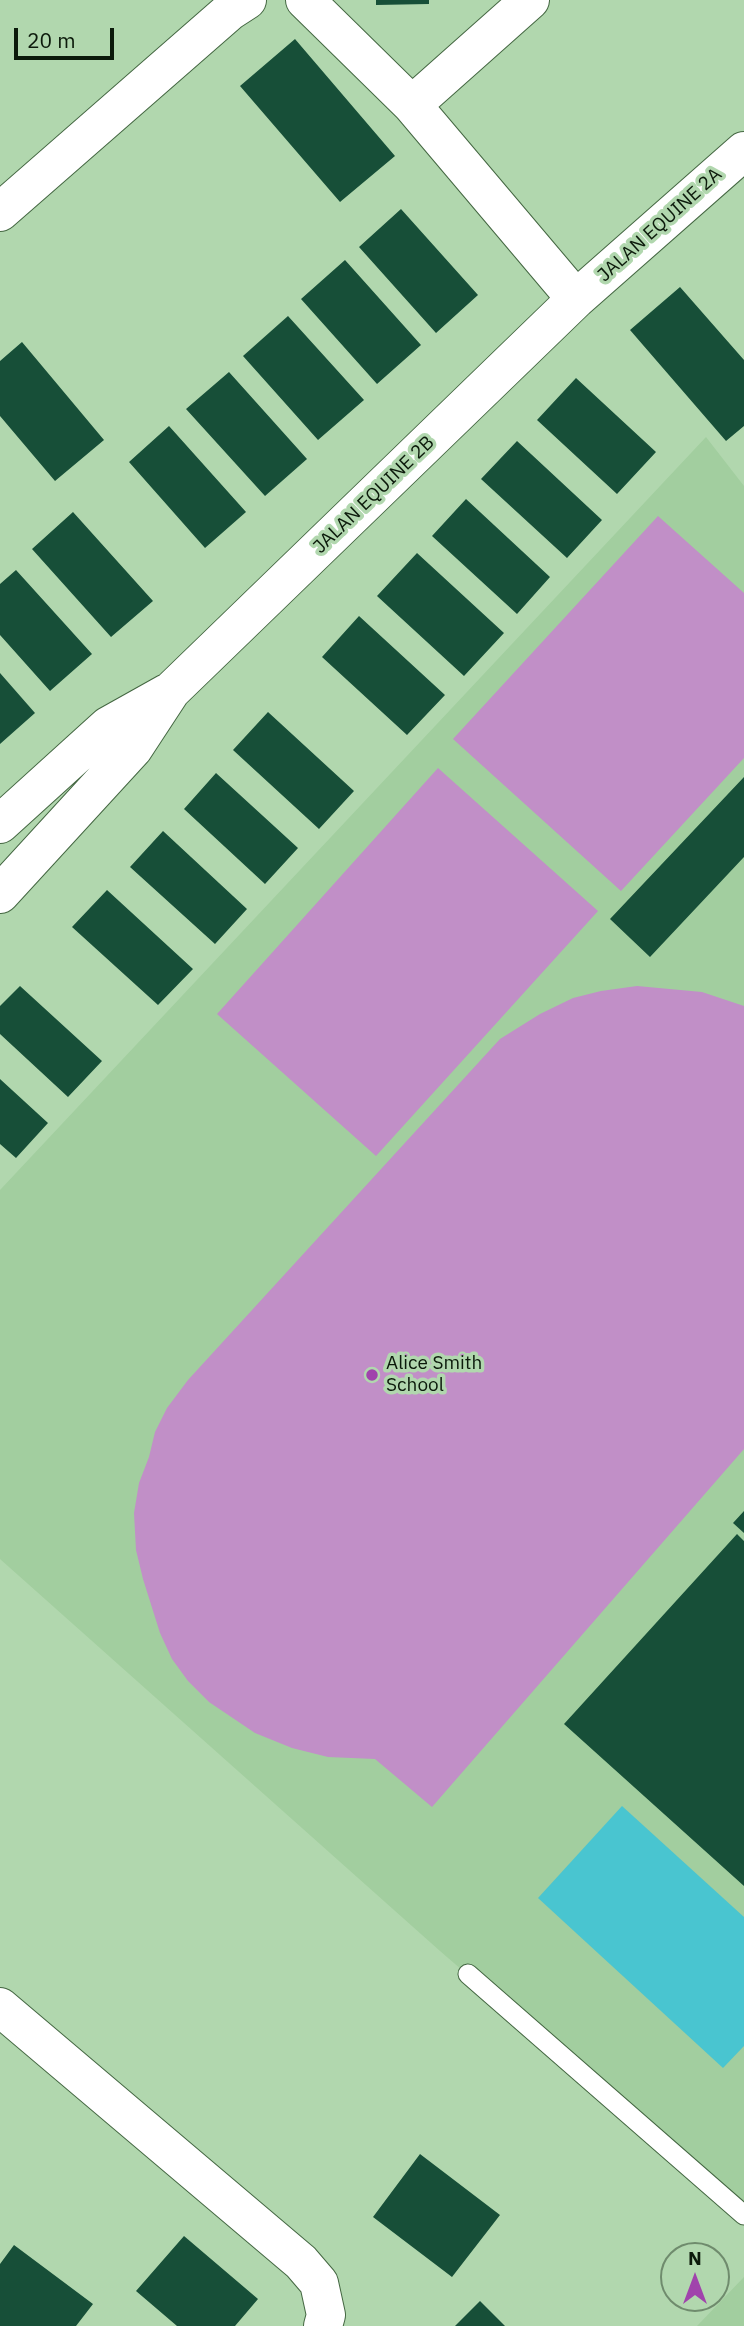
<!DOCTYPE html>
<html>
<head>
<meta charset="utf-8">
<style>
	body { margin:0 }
	#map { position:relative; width:744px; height:2326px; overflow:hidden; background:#b1d7ae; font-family:"IBM Plex Sans",sans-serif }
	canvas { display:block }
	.north { position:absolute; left:660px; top:2242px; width:70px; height:70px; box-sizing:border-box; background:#b1d7ae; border:2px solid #6f8b6d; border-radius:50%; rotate:0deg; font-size:19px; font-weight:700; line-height:28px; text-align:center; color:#0c1a0b }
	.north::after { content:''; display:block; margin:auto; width:24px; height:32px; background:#a043ac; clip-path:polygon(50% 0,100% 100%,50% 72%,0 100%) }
	.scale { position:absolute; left:14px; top:28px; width:100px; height:32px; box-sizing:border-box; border:4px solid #0c1a0b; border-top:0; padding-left:9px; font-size:21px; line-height:24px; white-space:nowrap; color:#0c1a0b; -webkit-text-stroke:5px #b1d7ae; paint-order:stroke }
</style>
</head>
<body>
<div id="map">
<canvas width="744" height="2326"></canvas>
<div class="north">N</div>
<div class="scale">20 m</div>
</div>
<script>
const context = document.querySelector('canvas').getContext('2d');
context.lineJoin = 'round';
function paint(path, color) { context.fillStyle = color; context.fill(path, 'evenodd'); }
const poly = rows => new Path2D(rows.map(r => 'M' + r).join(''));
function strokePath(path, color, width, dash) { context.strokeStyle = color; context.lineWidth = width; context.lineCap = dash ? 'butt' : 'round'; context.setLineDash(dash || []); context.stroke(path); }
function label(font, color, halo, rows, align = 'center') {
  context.font = font + ' "IBM Plex Sans",sans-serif'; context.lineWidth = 7; context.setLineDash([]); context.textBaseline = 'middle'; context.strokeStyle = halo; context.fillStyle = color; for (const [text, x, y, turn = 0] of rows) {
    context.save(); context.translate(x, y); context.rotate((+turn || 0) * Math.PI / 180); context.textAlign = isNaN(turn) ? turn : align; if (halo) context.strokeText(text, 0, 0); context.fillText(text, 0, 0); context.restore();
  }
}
const built = poly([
	[706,437,744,486,744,2213,440,1951,0,1559,0,1190],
	[744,2277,744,2326,697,2326]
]);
const green = poly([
	[658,516,744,593,744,758,621,891,453,739],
	[438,768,598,911,376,1156,217,1014],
	[637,986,702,992,744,1006,744,1449,432,1807,375,1759,328,1757,292,1748,255,1733,209,1702,188,1681,172,1659,160,1633,143,1579,136,1550,134,1513,139,1483,149,1457,155,1432,167,1408,188,1380,500,1039,540,1014,573,998,601,991]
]);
const water = poly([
	[622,1806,744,1917,744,2046,723,2068,538,1898]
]);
const building = poly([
	[376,0,429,0,429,4,376,5],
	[295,39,395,156,340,202,240,86],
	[401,209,478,295,436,333,359,247],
	[345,260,421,345,377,384,301,299],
	[680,287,744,360,744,426,726,441,630,330],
	[288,316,364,400,318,440,243,356],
	[22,342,104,440,55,481,0,416,0,361],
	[229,372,307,459,265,496,186,409],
	[576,378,656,452,617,494,537,420],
	[169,426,246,512,205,548,129,462],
	[517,441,602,520,567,558,481,479],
	[466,499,550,577,517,614,432,536],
	[73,512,153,601,111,637,32,549],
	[417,553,504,633,464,676,377,596],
	[16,570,92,654,50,691,0,635,0,584],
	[359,616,445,695,407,735,322,657],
	[0,673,35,713,0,744],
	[268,712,354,791,319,829,233,750],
	[216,773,298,848,265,884,184,809],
	[744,777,744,857,650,957,610,919],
	[163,831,247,909,215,944,130,867],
	[107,890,193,969,158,1005,72,927],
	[20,986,102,1061,68,1097,0,1034,0,1006],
	[0,1079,48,1123,16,1158,0,1144],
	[744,1511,744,1533,733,1523],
	[737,1534,744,1541,744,1886,564,1724],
	[420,2154,500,2215,452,2277,373,2217],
	[184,2236,258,2299,235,2326,177,2326,136,2291],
	[14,2245,93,2304,76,2326,0,2326,0,2264],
	[480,2301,505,2326,455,2326]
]);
const service = poly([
	[468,1974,744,2215]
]);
const minor = poly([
	[305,0,412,105,576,299],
	[412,105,530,0],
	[0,212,230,11,247,0],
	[0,824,108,726,167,693],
	[0,894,133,749,171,691,576,299,744,151],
	[0,2007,301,2262,319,2283,326,2315,323,2326]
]);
const markers = [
	[372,1375,7,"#a043ac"]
];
const streetNames = [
	["JALAN EQUINE 2A",660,225,-42],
	["JALAN EQUINE 2B",374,495,-44]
];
const poiNames = [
	["Alice Smith",386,1364],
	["School",386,1386]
];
paint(built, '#a2ce9f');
paint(green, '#c18fc7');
paint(water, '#49c5d0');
paint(building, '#174f38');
strokePath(service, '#446742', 21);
strokePath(minor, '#446742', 40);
strokePath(service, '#fff', 19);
strokePath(minor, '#fff', 38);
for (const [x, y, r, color] of markers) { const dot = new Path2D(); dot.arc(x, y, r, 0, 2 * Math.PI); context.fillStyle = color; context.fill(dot); strokePath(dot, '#b1d7ae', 2.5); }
label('19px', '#0c1a0b', '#b1d7ae', streetNames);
label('19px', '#0c1a0b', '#b1d7ae', poiNames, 'left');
</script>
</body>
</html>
